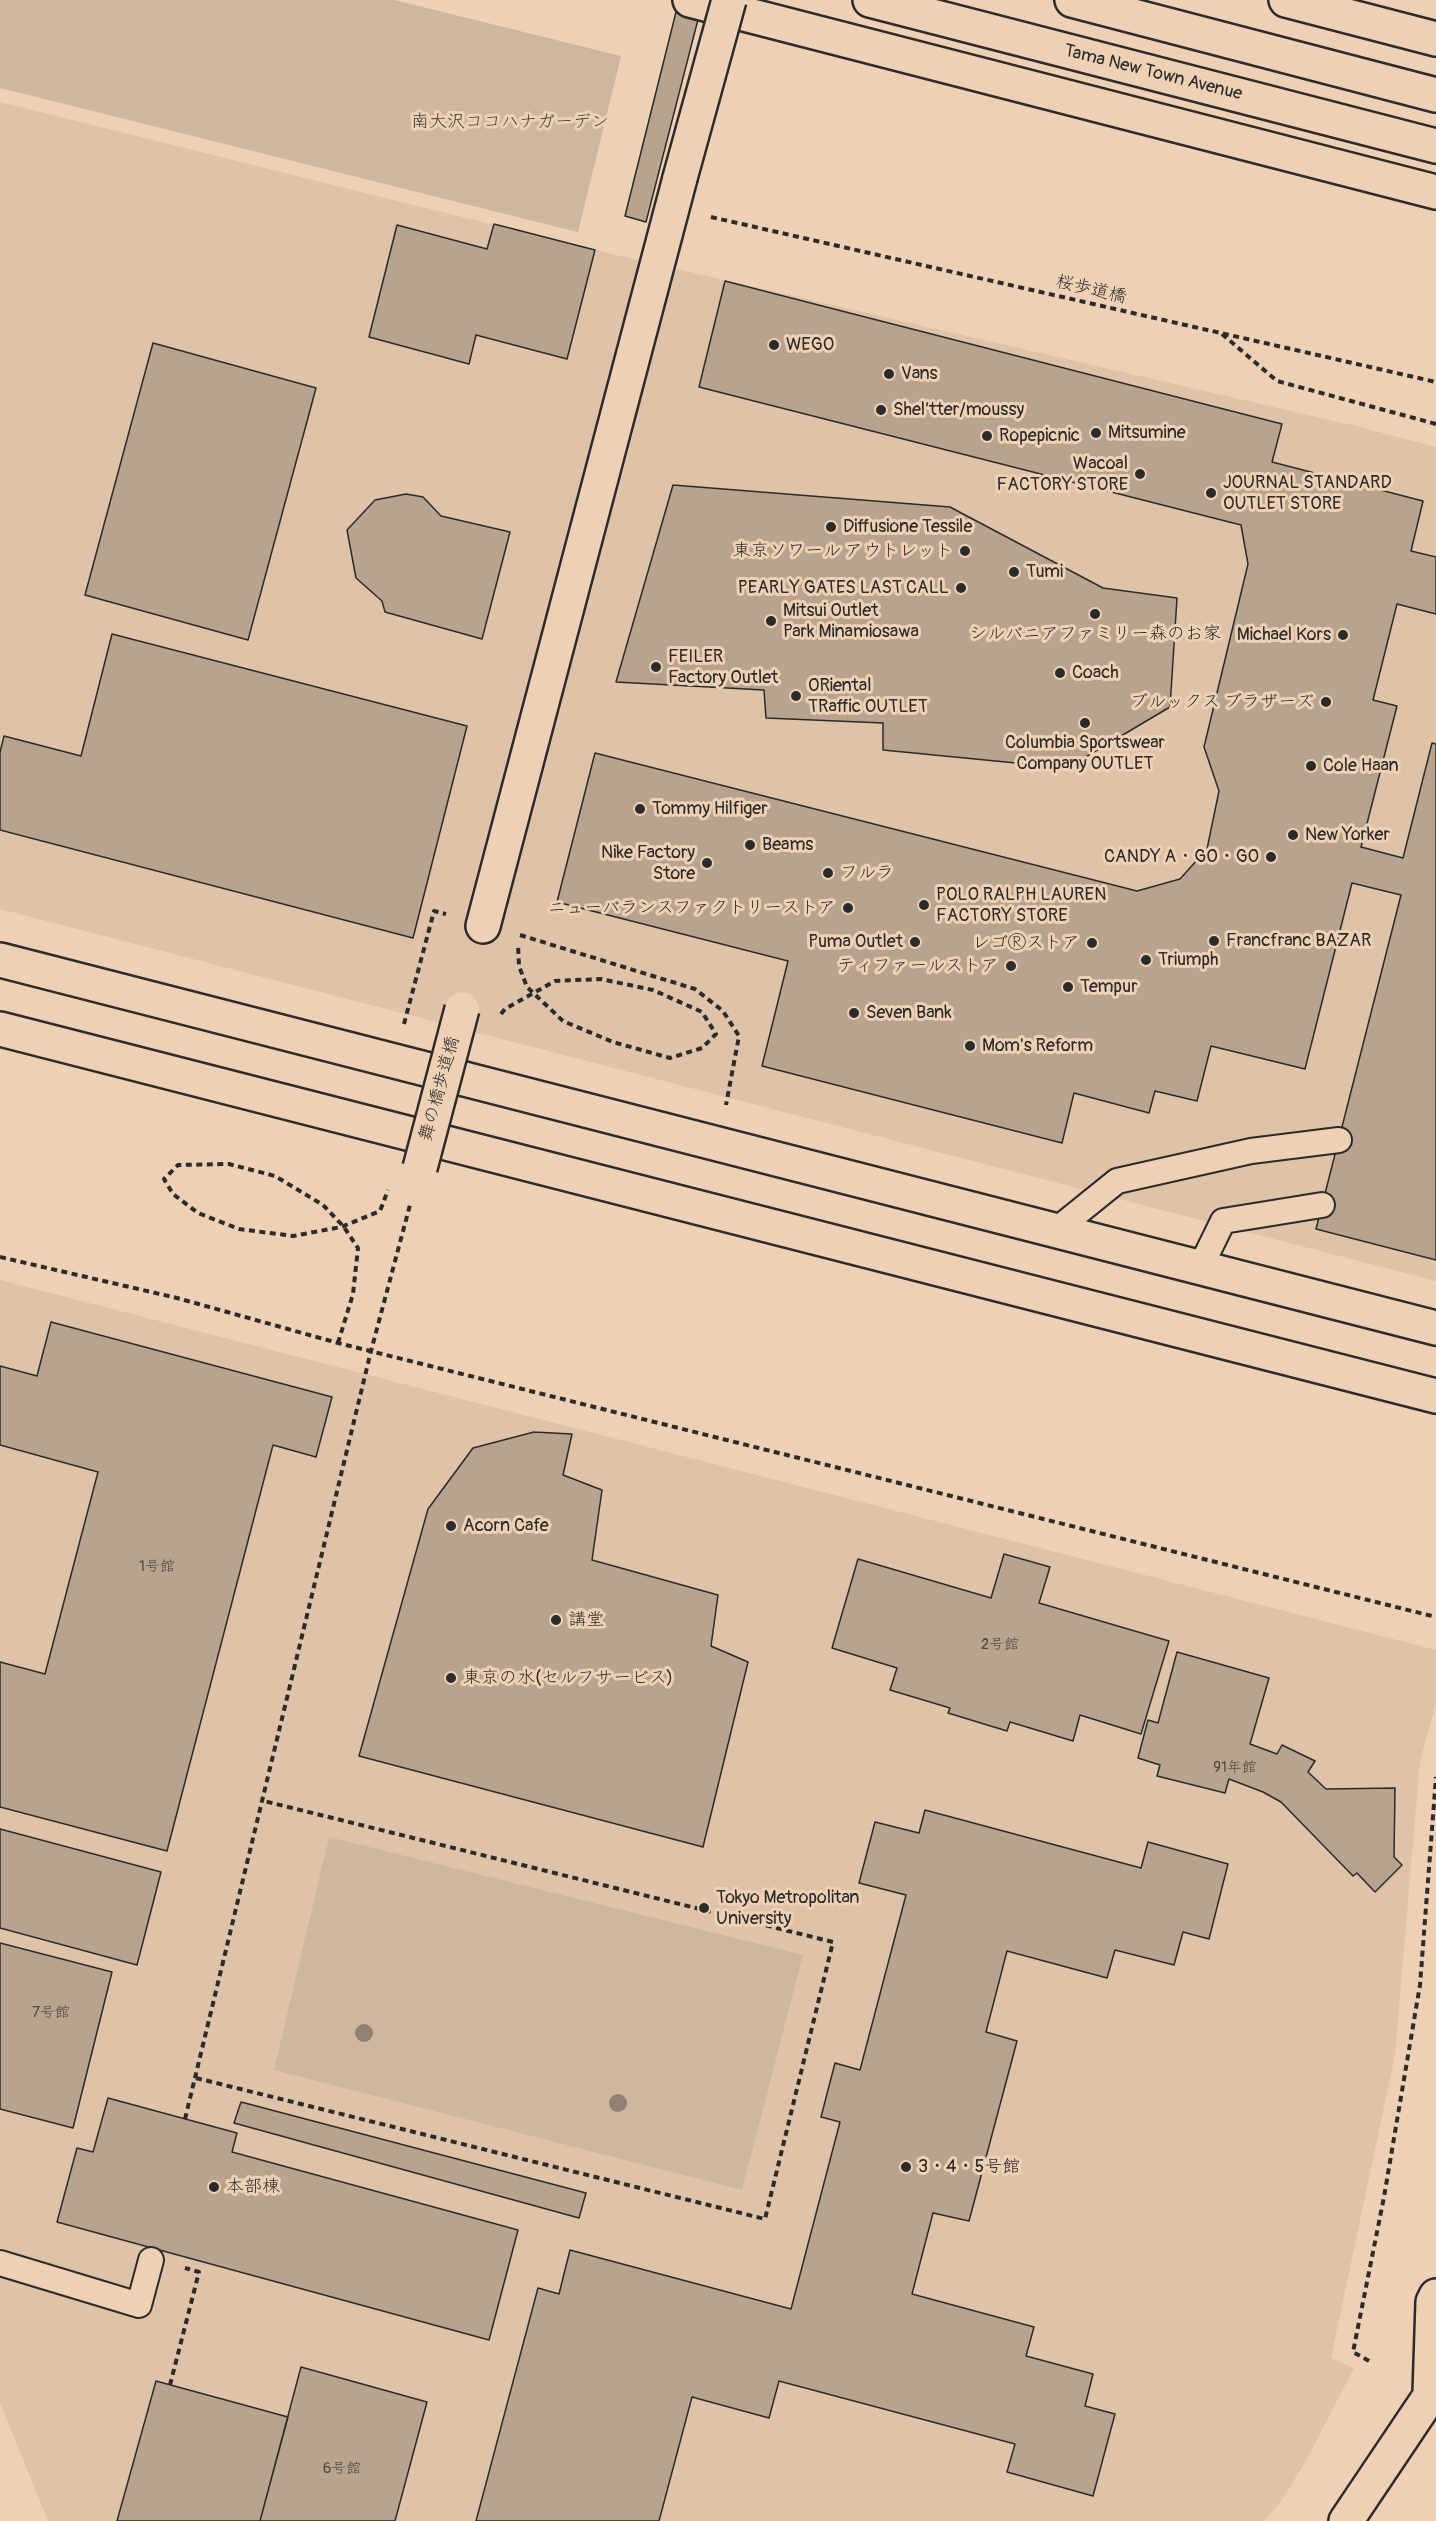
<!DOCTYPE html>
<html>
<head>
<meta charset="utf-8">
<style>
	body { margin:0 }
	canvas { display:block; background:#eed1b4 }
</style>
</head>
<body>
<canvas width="1436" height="2521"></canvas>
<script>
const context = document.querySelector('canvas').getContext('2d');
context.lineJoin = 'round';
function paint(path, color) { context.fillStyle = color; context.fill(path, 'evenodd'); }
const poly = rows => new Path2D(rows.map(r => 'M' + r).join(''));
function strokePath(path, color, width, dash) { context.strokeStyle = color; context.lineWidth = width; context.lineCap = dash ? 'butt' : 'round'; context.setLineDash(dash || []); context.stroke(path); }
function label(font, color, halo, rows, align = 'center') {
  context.font = font + ' Pangolin,"Klee One",sans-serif'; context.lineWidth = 6; context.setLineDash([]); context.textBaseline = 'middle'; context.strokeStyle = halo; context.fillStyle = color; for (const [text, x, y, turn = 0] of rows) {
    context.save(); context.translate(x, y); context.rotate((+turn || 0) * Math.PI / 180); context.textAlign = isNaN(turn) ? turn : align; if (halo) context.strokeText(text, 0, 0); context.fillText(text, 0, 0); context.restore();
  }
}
const built = poly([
	[0,102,595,250,1356,426,1436,447,1436,1281,0,909],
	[0,1280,1436,1650,1436,1703,1420,1761,1395,2055,1331,2358,1354,2368,1307,2459,1280,2503,1264,2521,48,2521,0,2403]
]);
const green = poly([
	[0,0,394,0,621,56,578,232,0,88],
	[329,1837,803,1955,742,2190,274,2070]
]);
const building = poly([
	[679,0,703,0,646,222,625,216,679,0],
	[494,224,595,250,567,359,476,335,469,364,369,337,397,225,487,249,494,224],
	[725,281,1282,424,1272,462,1423,501,1411,551,1436,557,1436,614,1397,604,1373,700,1397,706,1361,847,1403,858,1432,743,1436,744,1436,1260,1316,1229,1401,895,1352,883,1305,1069,1211,1046,1197,1101,1155,1091,1149,1113,1074,1093,1062,1143,762,1066,788,961,557,902,595,753,1137,891,1180,879,1207,849,1219,791,1204,747,1248,564,1241,525,699,387,725,281],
	[153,343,316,388,248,640,85,595,153,343],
	[673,485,950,507,1103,588,1177,598,1170,707,1067,768,883,750,883,723,766,718,764,690,616,682,673,485],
	[406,494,423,497,441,516,510,532,482,639,385,612,382,601,356,578,347,530,375,500,406,494],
	[112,634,467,726,413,938,0,830,0,752,4,736,81,756,112,634],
	[51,1322,332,1397,316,1457,273,1445,167,1851,0,1807,0,1662,45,1674,98,1472,0,1445,0,1366,37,1376,51,1322],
	[534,1432,572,1434,563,1475,602,1490,592,1560,718,1595,711,1646,748,1662,703,1847,359,1756,428,1509,473,1448,534,1432],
	[1004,1554,1050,1567,1039,1603,1169,1641,1141,1734,1080,1715,1073,1741,1010,1722,1007,1731,948,1713,950,1708,890,1690,897,1668,832,1648,858,1559,991,1598,1004,1554],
	[1177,1652,1269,1678,1250,1744,1277,1754,1282,1745,1315,1761,1308,1772,1326,1789,1395,1788,1394,1857,1402,1865,1375,1892,1357,1873,1353,1876,1281,1802,1263,1792,1229,1779,1225,1793,1157,1776,1160,1765,1138,1758,1148,1720,1158,1723,1177,1652],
	[925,1810,1141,1868,1148,1842,1228,1864,1209,1939,1183,1932,1174,1965,1115,1950,1107,1978,1007,1951,986,2032,1017,2041,969,2221,933,2213,912,2294,1034,2327,1026,2356,1093,2374,1085,2406,1115,2414,1093,2496,1007,2472,1015,2444,779,2381,769,2418,692,2397,659,2521,476,2521,538,2288,559,2294,570,2250,791,2309,840,2122,821,2117,835,2063,860,2070,906,1895,859,1883,875,1822,919,1833,925,1810],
	[0,1829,161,1872,137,1965,0,1928,0,1829],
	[0,1943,112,1972,73,2128,0,2109,0,1943],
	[108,2098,237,2133,232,2152,518,2230,489,2340,57,2222,77,2148,93,2152,108,2098],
	[241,2102,586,2193,579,2218,234,2123,241,2102],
	[301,2367,427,2402,395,2521,260,2521,301,2367],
	[156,2381,288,2417,260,2521,117,2521,156,2381]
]);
const path = poly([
	[711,217,1436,382],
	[1222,334,1277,381,1436,424],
	[520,935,695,989,723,1011,739,1036,726,1105],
	[501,1014,505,1009,555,981,601,979,653,990,702,1012,716,1034,702,1048,670,1058,613,1042,563,1021,527,987,519,966,518,944],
	[404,1024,434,911,446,914],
	[0,1257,177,1298,338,1343,1436,1617],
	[338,1343,353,1294,358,1248,344,1227,323,1205,275,1176,229,1164,178,1165,164,1179,173,1194,198,1213,239,1229,293,1236,341,1227,380,1211,388,1190],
	[196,2078,765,2219,833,1942,264,1801],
	[185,2119,371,1351,410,1205],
	[1369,2361,1353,2352,1384,2197,1420,1985,1436,1777],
	[170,2385,199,2272,185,2268]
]);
const service = poly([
	[1055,1231,1117,1181,1251,1151,1339,1140],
	[1200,1268,1223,1221,1322,1205],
	[0,2263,139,2305,151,2260]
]);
const pedestrian = poly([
	[483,926,680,178]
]);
const tertiary = poly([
	[0,960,1436,1328],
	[0,1029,1436,1396],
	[1430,2393,1433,2302,1436,2296],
	[1346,2521,1436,2387]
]);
const secondary = poly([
	[690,0,1436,192],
	[870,0,1436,146],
	[1072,0,1436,95],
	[1286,0,1436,39]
]);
const pedestrianBridge = poly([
	[680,178,729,0],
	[420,1168,462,1009]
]);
const trees = [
	[364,2033],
	[618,2103]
];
const markers = [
	[774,345,6,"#2b2b2b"],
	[889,374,6,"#2b2b2b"],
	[881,410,6,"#2b2b2b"],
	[1096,433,6,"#2b2b2b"],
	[987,436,6,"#2b2b2b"],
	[1140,474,6,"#2b2b2b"],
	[1211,493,6,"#2b2b2b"],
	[831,527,6,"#2b2b2b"],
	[965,551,6,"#2b2b2b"],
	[1014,572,6,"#2b2b2b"],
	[961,588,6,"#2b2b2b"],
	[1095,614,6,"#2b2b2b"],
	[771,621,6,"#2b2b2b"],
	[1343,635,6,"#2b2b2b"],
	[656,667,6,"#2b2b2b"],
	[1060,673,6,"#2b2b2b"],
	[796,696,6,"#2b2b2b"],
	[1326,702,6,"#2b2b2b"],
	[1085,723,6,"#2b2b2b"],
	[1311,766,6,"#2b2b2b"],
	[640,809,6,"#2b2b2b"],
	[1293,835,6,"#2b2b2b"],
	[750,845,6,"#2b2b2b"],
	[1271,857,6,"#2b2b2b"],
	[707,863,6,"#2b2b2b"],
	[828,873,6,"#2b2b2b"],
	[924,905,6,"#2b2b2b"],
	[848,908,6,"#2b2b2b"],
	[1214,941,6,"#2b2b2b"],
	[915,942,6,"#2b2b2b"],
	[1092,943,6,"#2b2b2b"],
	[1146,960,6,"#2b2b2b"],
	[1011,966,6,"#2b2b2b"],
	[1068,987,6,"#2b2b2b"],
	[854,1013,6,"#2b2b2b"],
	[970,1046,6,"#2b2b2b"],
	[451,1526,6,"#2b2b2b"],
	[556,1620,6,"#2b2b2b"],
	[451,1678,6,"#2b2b2b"],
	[704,1908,6,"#2b2b2b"],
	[906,2167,6,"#2b2b2b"],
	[214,2187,6,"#2b2b2b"]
];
const numberNames = [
	["1号館",157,1567],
	["2号館",1000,1645],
	["91年館",1235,1768],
	["7号館",51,2013],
	["6号館",342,2469]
];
const streetNames = [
	["Tama New Town Avenue",1153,73,14],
	["桜歩道橋",1091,290,13],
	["舞の橋歩道橋",440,1089,-75]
];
const parkNames = [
	["南大沢ココハナガーデン",510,122]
];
const poiNames = [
	["WEGO",786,345],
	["Vans",901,374],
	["Shel’tter/moussy",893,410],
	["Mitsumine",1108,433],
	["Ropepicnic",999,436],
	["Wacoal",1128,464,"right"],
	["FACTORY STORE",1128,485,"right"],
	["JOURNAL STANDARD",1223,483],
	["OUTLET STORE",1223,504],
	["Diffusione Tessile",843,527],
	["東京ソワール アウトレット",953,551,"right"],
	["Tumi",1026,572],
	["PEARLY GATES LAST CALL",949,588,"right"],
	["Mitsui Outlet",783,611],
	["Park Minamiosawa",783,632],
	["シルバニアファミリー森のお家",1095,634,"center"],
	["Michael Kors",1331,635,"right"],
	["FEILER",668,657],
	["Factory Outlet",668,678],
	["Coach",1072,673],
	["ORiental",808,686],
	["TRaffic OUTLET",808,707],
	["ブルックス ブラザーズ",1314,702,"right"],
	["Columbia Sportswear",1085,743,"center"],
	["Company OUTLET",1085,764,"center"],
	["Cole Haan",1323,766],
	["Tommy Hilfiger",652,809],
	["New Yorker",1305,835],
	["Beams",762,845],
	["Nike Factory",695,853,"right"],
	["Store",695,874,"right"],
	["CANDY A・GO・GO",1259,857,"right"],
	["フルラ",840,873],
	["POLO RALPH LAUREN",936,895],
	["FACTORY STORE",936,916],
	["ニューバランスファクトリーストア",836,908,"right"],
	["Francfranc BAZAR",1226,941],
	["Puma Outlet",903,942,"right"],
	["レゴⓇストア",1080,943,"right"],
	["Triumph",1158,960],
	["ティファールストア",999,966,"right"],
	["Tempur",1080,987],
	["Seven Bank",866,1013],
	["Mom's Reform",982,1046],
	["Acorn Cafe",463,1526],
	["講堂",568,1620],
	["東京の水(セルフサービス)",463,1678],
	["Tokyo Metropolitan",716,1898],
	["University",716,1919],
	["3・4・5号館",918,2167],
	["本部棟",226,2187]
];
paint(built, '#dec3a9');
paint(green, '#cfb69e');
paint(building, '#b8a38f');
strokePath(building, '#2b2b2b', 1.5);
strokePath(service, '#2b2b2b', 28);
strokePath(pedestrian, '#2b2b2b', 38);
strokePath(tertiary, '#2b2b2b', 38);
strokePath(secondary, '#2b2b2b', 38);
strokePath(path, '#2b2b2b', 4, [6, 4.5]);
strokePath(service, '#eed1b4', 24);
strokePath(pedestrian, '#eed1b4', 33);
strokePath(tertiary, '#eed1b4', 33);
strokePath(secondary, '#eed1b4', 33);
strokePath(pedestrianBridge, '#2b2b2b', 38, []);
strokePath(pedestrianBridge, '#eed1b4', 33);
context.fillStyle = '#908172';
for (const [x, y] of trees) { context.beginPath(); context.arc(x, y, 9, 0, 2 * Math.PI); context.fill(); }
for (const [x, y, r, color] of markers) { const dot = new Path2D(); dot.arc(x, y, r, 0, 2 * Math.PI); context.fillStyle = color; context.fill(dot); strokePath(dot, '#eed1b4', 2); }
label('15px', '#4e4944', null, numberNames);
label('18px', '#2b2b2b', '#eed1b4', streetNames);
label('18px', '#44403c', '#eed1b4', parkNames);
label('18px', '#2b2b2b', '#eed1b4', poiNames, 'left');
</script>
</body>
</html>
